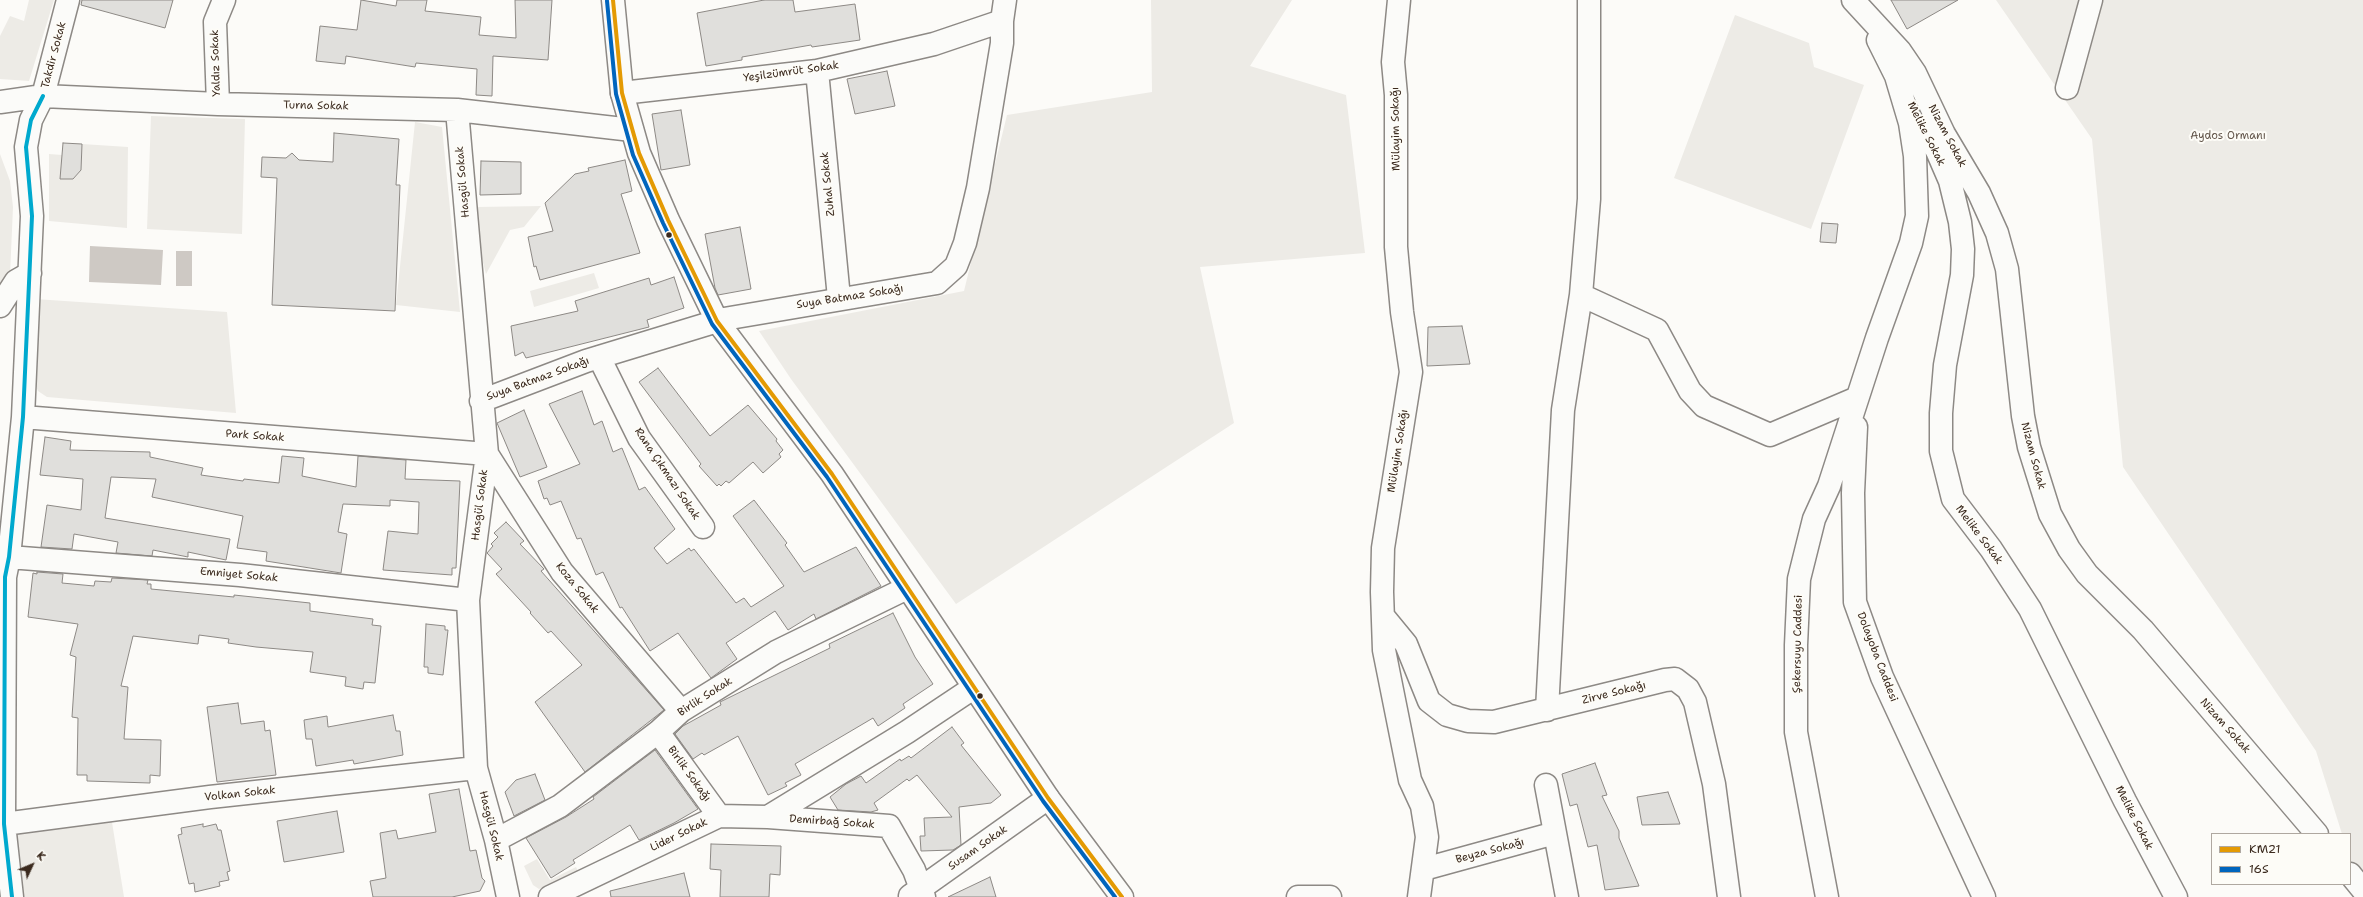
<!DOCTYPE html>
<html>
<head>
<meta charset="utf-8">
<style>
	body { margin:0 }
	#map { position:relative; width:2363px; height:897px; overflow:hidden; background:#fcfbf8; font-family:"Shantell Sans",sans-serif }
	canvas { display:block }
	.legend { position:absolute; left:2211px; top:833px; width:140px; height:52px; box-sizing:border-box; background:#fdfcf7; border:1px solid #afa8a0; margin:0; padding:5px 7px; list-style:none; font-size:12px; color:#3b2a1e }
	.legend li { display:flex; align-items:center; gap:8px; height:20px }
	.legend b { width:20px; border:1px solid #afa8a0 }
	.north { position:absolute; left:12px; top:845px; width:40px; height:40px; -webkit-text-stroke:3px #fdfcf7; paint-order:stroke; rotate:46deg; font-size:11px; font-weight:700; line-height:16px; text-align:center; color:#3b2a1e }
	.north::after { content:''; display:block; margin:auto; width:14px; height:18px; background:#3b2a1e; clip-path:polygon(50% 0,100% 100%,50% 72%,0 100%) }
</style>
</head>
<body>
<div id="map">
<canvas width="2363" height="897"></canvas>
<ul class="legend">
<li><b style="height:5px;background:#e49a03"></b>KM21</li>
<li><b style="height:5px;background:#0065bd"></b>16S</li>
</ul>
<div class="north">K</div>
</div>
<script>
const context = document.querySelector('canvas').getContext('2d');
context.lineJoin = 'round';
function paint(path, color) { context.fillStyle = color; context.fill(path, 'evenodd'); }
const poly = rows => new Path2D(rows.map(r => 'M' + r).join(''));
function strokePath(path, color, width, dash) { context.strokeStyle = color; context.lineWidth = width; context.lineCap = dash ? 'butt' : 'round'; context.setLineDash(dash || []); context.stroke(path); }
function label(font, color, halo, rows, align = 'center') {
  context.font = font + ' "Shantell Sans",sans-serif'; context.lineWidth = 4; context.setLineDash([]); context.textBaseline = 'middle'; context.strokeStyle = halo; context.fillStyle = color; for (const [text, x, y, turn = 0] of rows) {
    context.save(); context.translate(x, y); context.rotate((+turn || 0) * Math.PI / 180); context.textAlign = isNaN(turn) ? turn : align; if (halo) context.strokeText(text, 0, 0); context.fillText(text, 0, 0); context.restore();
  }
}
const green = poly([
	[29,0,54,0,29,81,0,79,0,36,10,16,24,21],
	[1151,0,1292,0,1250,66,1346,95,1365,253,1200,267,1234,423,956,604,791,379,759,331,964,291,1007,115,1152,92],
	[1996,0,2363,0,2363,897,2350,860,2350,834,2342,834,2316,751,2123,467,2092,139],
	[1735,15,1809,43,1814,67,1864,85,1811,229,1674,178],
	[151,116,245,119,242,234,147,229],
	[415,122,442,127,460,312,396,305],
	[82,144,128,147,127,228,49,221,49,154,62,155,61,179,73,179,81,170],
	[0,154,10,181,13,207,10,275,0,289],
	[541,206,524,227,510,230,486,274,480,251,477,207],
	[594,273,599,288,534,307,530,291],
	[35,299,227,312,236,413,47,397,38,391,32,377],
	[111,816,124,897,21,897,14,834],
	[537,859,550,880,576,867,578,871,539,889,533,885,524,866]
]);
const water = poly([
	[90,246,163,250,161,285,89,282],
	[176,251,192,251,192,286,176,286]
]);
const building = poly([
	[82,0,173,0,165,28,81,5,82,0],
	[361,0,396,6,397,0,427,0,425,11,481,17,479,35,516,38,515,0,552,0,548,60,493,56,492,96,476,95,477,69,416,63,415,67,346,56,345,64,316,61,320,26,357,30,361,0],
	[764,0,793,0,795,12,855,4,860,40,812,47,811,45,742,57,742,60,706,66,697,13,764,0],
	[1891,0,1958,0,1907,29,1891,0],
	[887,71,895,106,855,114,847,79,887,71],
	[681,110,690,165,661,170,652,114,681,110],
	[334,133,399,139,396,185,400,185,395,311,272,305,277,178,261,177,262,157,286,158,292,153,299,160,333,162,334,133],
	[63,143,82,144,81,170,73,179,60,179,63,143],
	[625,160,632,191,621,194,640,253,540,280,536,266,534,267,528,237,553,231,545,203,575,174,589,171,588,168,625,160],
	[481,161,521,162,521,194,480,195,481,161],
	[1822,223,1838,224,1836,243,1820,242,1822,223],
	[740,227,751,289,718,295,715,288,705,234,740,227],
	[674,277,684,308,647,320,649,327,526,358,523,352,515,356,511,326,578,311,575,301,649,278,651,285,674,277],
	[1462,326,1470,364,1427,366,1428,327,1462,326],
	[658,368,710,436,748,405,777,439,776,441,783,450,779,454,781,457,763,473,753,462,729,483,726,481,721,486,719,484,717,486,699,466,701,464,639,382,658,368],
	[582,391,594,425,602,421,613,452,622,448,639,490,645,487,675,529,654,548,667,564,689,548,691,551,694,549,736,603,744,598,751,607,784,586,733,516,754,500,787,543,785,545,804,572,856,547,881,586,816,619,814,614,788,630,775,611,726,643,737,659,711,678,678,633,650,651,622,607,620,608,603,572,596,575,581,538,577,539,561,501,550,505,547,498,544,499,538,481,580,464,549,404,582,391],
	[524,410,547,467,520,477,497,423,524,410],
	[45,437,71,441,70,450,150,452,150,457,203,468,201,475,243,481,244,479,279,483,282,456,304,458,302,476,356,487,358,456,406,460,405,479,460,481,456,568,452,568,452,575,383,570,388,531,418,534,419,502,390,500,390,506,343,504,338,532,347,534,341,573,266,561,267,552,237,548,243,516,152,497,156,479,111,477,105,518,230,539,226,560,188,552,188,557,153,550,152,556,116,553,118,542,74,534,72,549,41,547,47,505,81,510,83,479,40,475,45,437],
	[506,522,524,541,520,544,544,569,541,571,664,710,585,772,535,702,582,665,551,631,548,633,530,613,531,612,496,574,502,569,487,553,493,546,491,544,498,537,494,533,506,522],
	[37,572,63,574,62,583,94,586,95,581,111,582,112,578,148,580,147,584,151,584,151,589,234,597,234,595,310,603,310,611,373,619,372,625,381,626,375,683,364,682,363,689,345,686,346,677,310,672,313,652,256,647,228,643,229,639,199,635,198,644,133,636,121,686,128,687,124,739,161,740,160,776,150,775,150,783,87,781,87,775,77,775,78,718,72,717,76,657,70,655,78,624,28,617,33,573,37,574,37,572],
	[893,613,915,657,933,684,903,704,905,708,878,726,873,718,795,764,801,775,785,783,787,786,768,795,738,736,704,755,702,753,693,759,675,734,683,726,721,705,720,702,830,648,829,644,893,613],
	[426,624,445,626,445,630,448,630,443,675,428,673,428,667,424,667,426,624],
	[238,703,241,724,264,721,265,731,270,730,276,775,217,782,207,707,238,703],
	[393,715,396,731,400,731,403,755,354,764,353,760,316,766,312,739,306,739,304,720,327,716,328,727,393,715],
	[952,727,964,743,961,745,1001,795,991,803,959,807,961,845,953,850,921,851,920,836,925,836,924,818,952,817,917,775,909,781,907,779,874,803,878,810,871,812,838,810,830,797,846,784,861,776,866,783,900,759,901,761,909,756,911,758,952,727],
	[655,750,698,809,674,823,639,840,630,825,573,860,575,863,551,878,526,838,566,817,594,799,593,797,655,750],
	[1595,763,1607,795,1602,796,1619,831,1619,838,1639,886,1605,890,1597,845,1588,847,1577,804,1570,806,1562,774,1595,763],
	[535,774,545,800,514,816,505,792,516,780,535,774],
	[459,789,470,851,476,850,482,878,485,881,480,891,452,897,373,897,370,881,386,878,380,833,396,830,398,839,436,832,429,794,459,789],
	[1668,792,1680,824,1642,825,1637,797,1668,792],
	[337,811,344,852,284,862,277,821,337,811],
	[203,824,203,827,216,824,218,830,221,830,230,871,227,872,229,880,219,882,220,886,195,892,194,883,189,884,178,835,182,834,181,828,203,824],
	[711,844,781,846,780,875,770,874,769,897,720,897,721,870,710,869,711,844],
	[684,873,690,897,611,897,610,891,684,873],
	[990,877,996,897,948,897,990,877]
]);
const minor = poly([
	[1399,0,1393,62,1396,95,1396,247,1402,312,1411,372,1383,548,1382,592,1384,650,1410,780,1422,806,1427,837,1419,897],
	[1853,0,1900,51,1915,73,1944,134,1979,193,1997,233,2007,269,2023,416,2029,447,2050,514,2069,549,2087,574,2143,630,2317,834],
	[817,71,839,298],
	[2067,88,2091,0],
	[622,93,817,71,934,44,1002,21],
	[0,102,43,96,218,104,457,110,632,130],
	[218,104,215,22,224,0],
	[457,110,487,454,468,600,476,768,496,840,508,897],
	[1926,131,1937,151,1950,181,1960,222,1963,249,1962,275,1945,365,1941,413,1941,451,1953,499,1991,549,2030,609,2125,801,2176,897],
	[1581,295,1657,330,1690,391,1704,406,1770,435,1857,398],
	[0,306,16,281,30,273],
	[599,357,639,438,703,527],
	[481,401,586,361,724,319,937,283,956,266,965,243,978,188,1002,43,1002,21,1005,0],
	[23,417,487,454,562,572,681,711],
	[1856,427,1853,493,1855,602,1882,677,1984,897],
	[9,557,240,575,468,600],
	[1383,616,1406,644,1429,701,1447,715,1468,721,1494,722,1665,680,1675,679,1688,689,1695,702,1714,784,1729,897],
	[1547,710,1563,410,1581,295,1589,199,1589,0],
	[658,732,719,816],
	[1546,785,1555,833],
	[768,817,889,826,914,870,924,897],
	[0,827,4,824,210,797,476,768],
	[496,840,560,806,658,732,681,711,776,652,907,588],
	[1424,869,1555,833,1567,897],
	[2350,874,2363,890],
	[910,896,1048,798],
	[12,897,4,824,5,577,9,557,23,417,32,216,26,147,31,120,43,96,68,0],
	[550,897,719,816,768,817,907,732,973,688],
	[1298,897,1330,897],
	[1827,897,1796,732,1796,645,1799,579,1814,519,1829,486,1877,338,1911,243,1917,216,1915,156,1910,123,1896,76,1878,40]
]);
const major = poly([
	[613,0,622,93,639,153,668,220,717,321,832,474,1048,798,1122,897]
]);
const bus1 = poly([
	[613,0,622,93,639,153,668,220,717,321,832,474,1048,798,1122,897]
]);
const bus2 = poly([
	[607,1,616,94,633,155,663,223,712,324,827,477,1043,801,1115,897]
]);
const bus3 = poly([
	[12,897,4,824,5,577,9,557,23,417,32,216,26,147,31,120,43,96]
]);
const markers = [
	[669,235,3.5,"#3b2a1e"],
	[980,696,3.5,"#3b2a1e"]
];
const streetNames = [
	["Takdir Sokak",54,55,-75],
	["Yaldız Sokak",216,63,-92],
	["Yeşilzümrüt Sokak",791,72,-8],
	["Turna Sokak",316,106,1],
	["Mülayim Sokağı",1396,129,-91],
	["Melike Sokak",1926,134,63],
	["Nizam Sokak",1947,136,62],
	["Hasgül Sokak",463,182,-95],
	["Zuhal Sokak",828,184,-96],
	["Suya Batmaz Sokağı",850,297,-9],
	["Suya Batmaz Sokağı",538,379,-20],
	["Park Sokak",255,436,4],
	["Mülayim Sokağı",1398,451,-81],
	["Nizam Sokak",2033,456,75],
	["Rana Çıkmazı Sokak",667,474,56],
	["Hasgül Sokak",480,505,-83],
	["Melike Sokak",1979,535,53],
	["Emniyet Sokak",239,575,5],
	["Koza Sokak",577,588,51],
	["Şekersuyu Caddesi",1798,644,-89],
	["Dolayoba Caddesi",1877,657,69],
	["Zirve Sokağı",1614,693,-14],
	["Birlik Sokak",705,697,-33],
	["Nizam Sokak",2225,726,48],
	["Birlik Sokağı",689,774,54],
	["Volkan Sokak",240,794,-6],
	["Melike Sokak",2134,818,63],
	["Demirbağ Sokak",832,822,4],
	["Hasgül Sokak",491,826,76],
	["Lider Sokak",679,835,-26],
	["Susam Sokak",978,848,-35],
	["Beyza Sokağı",1490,851,-15]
];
const parkNames = [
	["Aydos Ormanı",2228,136]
];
paint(green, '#edebe6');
paint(water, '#cec9c4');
paint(building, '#e0dfdc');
strokePath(building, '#8d8985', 1);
strokePath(minor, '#8d8985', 25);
strokePath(major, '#8d8985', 25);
strokePath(minor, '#fbfbf9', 22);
strokePath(major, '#fbfbf9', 22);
strokePath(bus1, '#e49a03', 4);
strokePath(bus2, '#0065bd', 4);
strokePath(bus3, '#00a9ce', 4);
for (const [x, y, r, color] of markers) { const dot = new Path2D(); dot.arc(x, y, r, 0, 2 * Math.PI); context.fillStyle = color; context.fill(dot); strokePath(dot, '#fdfcf7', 1.5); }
label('11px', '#3b2a1e', '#fdfcf7', streetNames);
label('11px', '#64574c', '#fdfcf7', parkNames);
</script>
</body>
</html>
